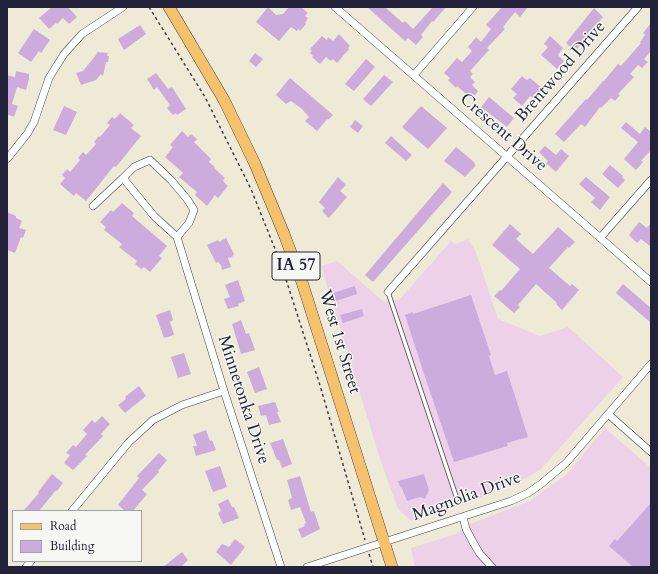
<!DOCTYPE html>
<html>
<head>
<meta charset="utf-8">
<style>
	body { margin:0 }
	#map { position:relative; width:658px; height:574px; overflow:hidden; background:#efead5; font-family:Cardo,serif }
	canvas { display:block }
	.frame { position:absolute; inset:0; border:8px solid #22223b; pointer-events:none }
	.legend { position:absolute; left:12px; top:510px; width:130px; height:52px; box-sizing:border-box; background:#f6f6f2; border:1px solid #a1a1a9; margin:0; padding:5px 7px; list-style:none; font-size:12px; color:#22223b }
	.legend li { display:flex; align-items:center; gap:8px; height:20px }
	.legend b { width:20px; border:1px solid #a1a1a9 }
</style>
</head>
<body>
<div id="map">
<canvas width="658" height="574"></canvas>
<div class="frame"></div>
<ul class="legend">
<li><b style="height:5px;background:#f5c16b"></b>Road</li>
<li><b style="height:11px;background:#ccacdc"></b>Building</li>
</ul>
</div>
<script>
const context = document.querySelector('canvas').getContext('2d');
context.lineJoin = 'round';
function paint(path, color) { context.fillStyle = color; context.fill(path, 'evenodd'); }
const poly = rows => new Path2D(rows.map(r => 'M' + r).join(''));
function strokePath(path, color, width, dash) { context.strokeStyle = color; context.lineWidth = width; context.lineCap = dash ? 'butt' : 'round'; context.setLineDash(dash || []); context.stroke(path); }
function label(font, color, halo, rows, align = 'center') {
  context.font = font + ' Cardo,serif'; context.lineWidth = 3; context.setLineDash([]); context.textBaseline = 'middle'; context.strokeStyle = halo; context.fillStyle = color; for (const [text, x, y, turn = 0] of rows) {
    context.save(); context.translate(x, y); context.rotate((+turn || 0) * Math.PI / 180); context.textAlign = isNaN(turn) ? turn : align; if (halo) context.strokeText(text, 0, 0); context.fillText(text, 0, 0); context.restore();
  }
}
const built = poly([
	[468,239,476,252,498,319,540,336,568,327,623,377,541,469,516,484,474,500,468,495,446,502,449,508,448,510,411,521,398,509,381,462,321,266,337,261,384,302,399,300,451,241,456,244],
	[605,428,651,468,651,567,415,567,411,548,459,533,462,527,530,501,567,474]
]);
const building = poly([
	[52,7,68,7,77,17,69,24,63,18,57,24,56,23,49,29,39,18],
	[268,7,276,15,283,14,289,7,301,7,308,13,305,16,308,18,305,23,306,24,300,31,299,29,297,31,291,27,279,41,256,22],
	[367,7,385,7,403,23,405,21,413,29,433,7,446,7,433,22,432,21,421,35,423,37,416,45,408,38,405,41],
	[502,7,528,7,520,17,515,12,503,27,505,29,487,48,489,50,470,71,473,74,470,77,475,82,472,85,478,91,472,99,457,86,456,88,448,80,450,78,444,73,457,58,462,62,472,51,468,47,476,37,481,42,491,29,486,25],
	[594,8,603,17,581,41,582,43,575,51,566,43],
	[651,23,651,51,644,59,648,62,642,68,638,65,630,74,634,77,618,94,620,95,615,101,611,98,601,108,600,107,585,127,581,124,564,142,555,134,586,99,587,100,603,81,604,81,618,64,621,66,641,43,640,42,645,35,643,33],
	[140,25,146,34,124,50,118,39],
	[34,29,50,40,41,53,39,51,31,62,18,53],
	[339,34,350,46,348,48,349,49,337,63,333,59,331,61,326,57,320,64,312,57,313,56,310,53,312,51,310,49,322,36,327,40,328,37,333,41],
	[550,36,563,48,558,55,564,61,557,69,541,55,548,47,544,44],
	[97,52,108,53,107,56,109,56,108,62,106,62,103,76,101,74,96,80,81,85,76,73,83,71,96,55],
	[255,53,263,59,256,67,249,61],
	[366,59,375,67,354,91,345,84],
	[16,71,29,74,29,79,26,90,17,87,12,104,18,106,14,117,7,114,7,75,15,77],
	[156,73,168,89,172,87,186,109,177,115,176,113,173,115,167,108,170,105,157,87,154,90,147,79],
	[384,75,393,82,371,106,363,99],
	[522,76,527,80,530,78,542,88,533,98,530,96,522,106,513,98,517,94,511,89],
	[290,78,333,115,328,120,327,119,317,131,305,121,309,117,302,109,291,101,286,104,276,95],
	[489,97,514,118,507,127,481,107],
	[64,106,77,112,66,135,53,130],
	[421,106,447,128,428,149,402,127],
	[120,113,134,125,131,128,141,136,116,167,114,166,86,201,76,193,74,196,60,184,65,178,62,175,67,169,70,172,80,160,78,158,83,152,86,155,96,144,94,142,99,136,100,137,110,125,107,123,112,117,115,119],
	[355,120,363,126,358,133,350,127],
	[626,122,640,134,645,127,651,132,651,150,641,161,643,162,636,170,624,159,638,142,621,128],
	[182,131,188,137,191,134,197,139,194,142,211,159,209,162,215,167,214,168,225,178,223,181,228,186,218,198,215,195,207,206,195,195,197,192,179,177,183,173,165,157,173,147,170,145],
	[391,136,412,155,406,161,385,143],
	[545,146,556,155,561,149,569,156,556,172,546,163,548,161,539,152],
	[456,147,475,163,474,164,476,165,465,177,444,161],
	[610,165,623,176,622,177,625,180,618,188,602,174],
	[338,177,346,185,340,191,347,197,329,218,322,211,325,208,319,202],
	[586,177,610,197,600,210,591,202,595,198,579,184],
	[443,183,452,192,373,282,365,275],
	[122,203,134,213,132,216,167,246,159,256,162,258,150,272,144,267,141,269,135,264,137,261,119,247,122,244,104,230,106,227,100,222,111,210,113,212],
	[7,212,16,216,16,218,22,221,19,228,26,230,23,238,21,237,15,253,7,250],
	[639,222,647,228,651,223,651,247,641,239,637,243,629,235],
	[510,224,521,234,516,239,533,254,558,227,575,242,569,248,568,247,549,268,570,286,572,284,579,290,562,310,556,304,557,303,536,284,518,305,520,307,514,313,494,296,500,290,501,291,520,269,492,245],
	[226,238,234,254,232,257,228,258,231,267,222,270,221,265,218,262,216,263,207,245,218,240,219,242],
	[238,280,245,301,238,304,239,306,228,309,224,299,230,297,225,285],
	[623,284,651,308,651,323,616,293],
	[355,286,357,294,336,301,333,293],
	[471,295,491,355,489,356,495,375,507,371,528,437,507,443,508,446,454,462,425,377,405,315,413,312,413,314],
	[362,309,364,316,343,323,340,315],
	[170,310,173,320,170,322,174,335,164,338,156,315],
	[241,320,246,334,249,333,255,350,241,354,232,324],
	[184,353,191,374,178,378,171,357],
	[259,367,267,389,255,393,247,372],
	[139,386,146,396,125,413,118,405,126,399,125,397],
	[275,402,279,412,277,412,281,422,269,425,266,415,261,416,258,406],
	[102,416,110,424,101,434,103,436,85,455,87,456,73,470,64,463,70,455,66,453,73,445,76,447,87,434,83,430,92,420,95,423],
	[206,430,210,441,212,440,216,450,196,456,193,446,197,446,193,435],
	[283,439,292,464,282,468,279,460,277,460,270,443],
	[159,453,167,460,158,471,159,472,142,490,147,494,133,511,125,511,118,505,139,478,137,476],
	[220,466,227,487,213,492,205,471],
	[52,474,63,483,57,491,56,490,39,511,23,511,39,493,38,492],
	[424,474,429,490,425,499,420,497,407,501,402,488,400,487,398,481],
	[300,476,311,512,314,511,320,529,302,538,298,529,305,526,304,524,306,523,300,507,291,510,288,500,292,498,287,480],
	[228,499,232,507,234,507,239,518,223,524,218,513,221,511,218,504],
	[651,503,651,567,633,567,609,546,615,539,617,541],
	[235,539,245,547,231,565,216,552,222,544,229,547],
	[182,552,188,560,181,567,163,567]
]);
const path = poly([
	[149,7,205,97,251,189,281,264,319,382,365,540],
	[369,554,373,567]
]);
const service = poly([
	[388,292,457,499]
]);
const minor = poly([
	[335,7,651,282],
	[414,75,473,7],
	[7,159,27,134,34,122,49,78,64,54,82,34,123,7],
	[93,206,123,178],
	[177,237,189,223,194,210,187,199,171,180,150,160,134,167,123,178,154,216,177,237,224,391,281,567],
	[600,238,651,180],
	[388,292,638,7],
	[608,414,651,452],
	[72,511,129,442,153,420,182,405,224,391],
	[463,517,466,529,474,544,480,554,492,567],
	[26,567,31,561],
	[307,567,511,501,528,493,541,484,566,463,651,364]
]);
const primary = poly([
	[169,7,224,100,255,164,284,234,302,282,392,567]
]);
const shields = [
	[296,266,48]
];
const shieldNames = [
	["IA 57",296,266]
];
const streetNames = [
	["Brentwood Drive",561,72,-49],
	["Crescent Drive",503,133,41],
	["West 1st Street",339,342,73],
	["Minnetonka Drive",243,400,72],
	["Magnolia Drive",467,497,-20]
];
paint(built, '#edd1e9');
paint(building, '#ccacdc');
strokePath(service, '#414052', 5);
strokePath(minor, '#414052', 8);
strokePath(primary, '#414052', 12);
strokePath(path, '#414052', 1.5, [3, 3]);
strokePath(service, '#fff', 3.5);
strokePath(minor, '#fff', 7);
strokePath(primary, '#f5c16b', 11);
for (const [x, y, w] of shields) { const box = new Path2D(); box.roundRect(x - w / 2, y - 14, w, 28, 3); context.fillStyle = '#f6f6f2'; context.fill(box); strokePath(box, '#22223b', 1); }
label('bold 16px', '#22223b', null, shieldNames);
label('17px', '#22223b', '#f6f6f2', streetNames);
</script>
</body>
</html>
